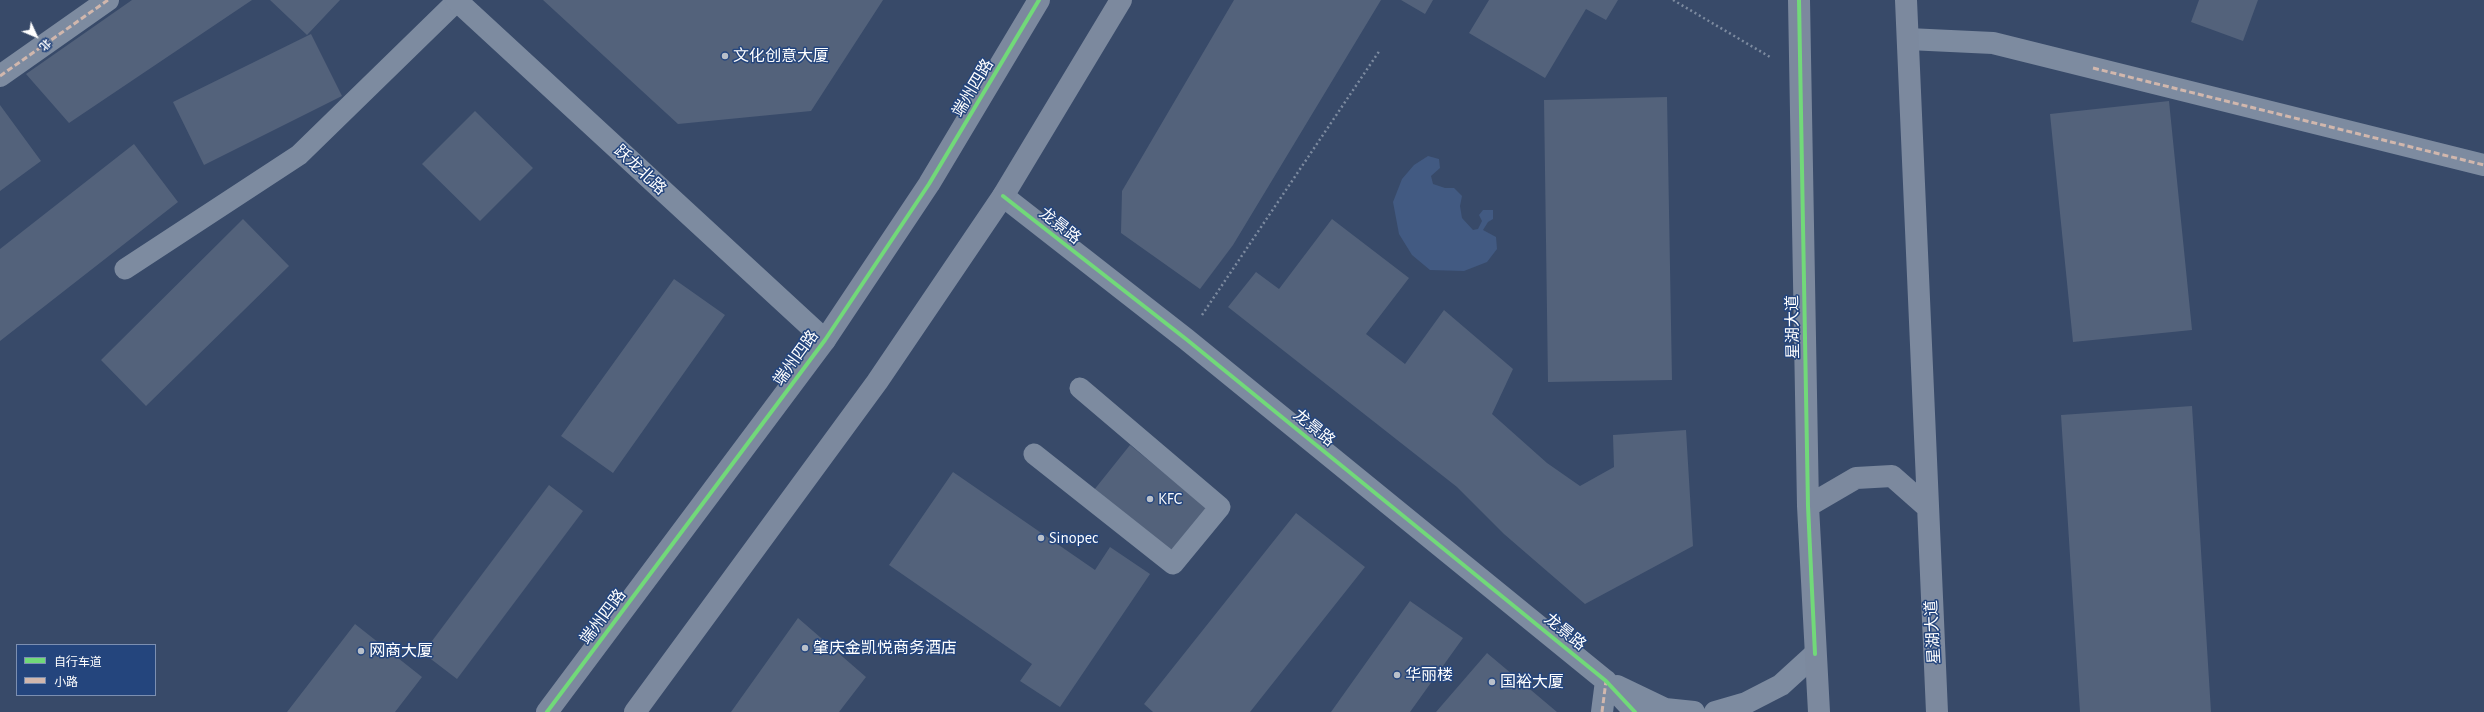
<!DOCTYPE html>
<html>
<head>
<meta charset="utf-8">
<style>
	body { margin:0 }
	#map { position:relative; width:2484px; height:712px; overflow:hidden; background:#384a69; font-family:"Alegreya Sans","Noto Sans SC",sans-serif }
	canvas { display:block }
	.legend { position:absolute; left:16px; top:644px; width:140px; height:52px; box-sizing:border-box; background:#24457d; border:1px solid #7c8fb1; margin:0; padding:5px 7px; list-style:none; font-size:12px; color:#fff }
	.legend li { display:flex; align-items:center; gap:8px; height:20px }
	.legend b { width:20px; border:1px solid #7c8fb1 }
	.north { position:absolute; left:16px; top:16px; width:40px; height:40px; -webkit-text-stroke:3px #24457d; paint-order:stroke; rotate:134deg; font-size:11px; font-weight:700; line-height:16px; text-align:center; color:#fff }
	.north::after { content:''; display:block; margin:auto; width:14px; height:18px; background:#fff; clip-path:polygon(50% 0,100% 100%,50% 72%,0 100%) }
</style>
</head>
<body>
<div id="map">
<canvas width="2484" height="712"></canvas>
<ul class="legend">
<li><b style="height:5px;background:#71d979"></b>自行车道</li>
<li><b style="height:5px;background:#d1b7ad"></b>小路</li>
</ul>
<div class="north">北</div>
</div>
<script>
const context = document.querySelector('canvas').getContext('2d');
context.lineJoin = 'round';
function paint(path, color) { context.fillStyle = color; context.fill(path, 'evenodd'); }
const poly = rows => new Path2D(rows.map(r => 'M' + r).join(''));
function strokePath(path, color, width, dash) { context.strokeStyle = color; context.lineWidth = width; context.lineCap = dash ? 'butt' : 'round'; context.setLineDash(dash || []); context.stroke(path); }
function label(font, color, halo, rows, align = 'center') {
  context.font = font + ' "Alegreya Sans","Noto Sans SC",sans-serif'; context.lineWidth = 3; context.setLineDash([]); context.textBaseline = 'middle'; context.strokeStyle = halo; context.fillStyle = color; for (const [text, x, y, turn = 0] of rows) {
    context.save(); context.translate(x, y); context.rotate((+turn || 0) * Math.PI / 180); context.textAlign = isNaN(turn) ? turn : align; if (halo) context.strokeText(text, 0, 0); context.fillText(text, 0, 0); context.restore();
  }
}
const water = poly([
	[1428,156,1439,159,1440,168,1431,176,1433,184,1445,188,1454,188,1462,196,1460,206,1462,218,1473,230,1478,229,1482,221,1479,215,1483,210,1493,210,1493,219,1488,222,1483,230,1496,237,1497,249,1487,262,1464,271,1430,270,1412,255,1399,234,1393,202,1402,179,1414,165]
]);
const building = poly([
	[132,0,252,0,69,123,26,74],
	[270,0,340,0,307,35],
	[543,0,883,0,811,111,678,124],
	[1234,0,1381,0,1233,245,1200,289,1121,233,1122,191],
	[1401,0,1433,0,1425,14],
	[1489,0,1618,0,1606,20,1586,9,1545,78,1469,33],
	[2199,0,2258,0,2243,41,2191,22],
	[311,34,342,96,204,165,173,102],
	[1667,97,1672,380,1548,382,1544,100],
	[2169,101,2192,330,2073,342,2050,114],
	[0,105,41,161,0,191],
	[475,111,533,168,480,221,422,164],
	[134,144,178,202,0,341,0,249],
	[243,219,289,266,146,406,101,360],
	[1332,219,1409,278,1366,334,1405,364,1444,310,1513,369,1492,414,1547,463,1580,486,1614,467,1613,435,1686,430,1693,546,1585,604,1504,534,1457,487,1228,307,1256,272,1279,289],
	[674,279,725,315,613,473,561,436],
	[2192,406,2211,712,2080,712,2061,415],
	[1130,445,1207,508,1169,553,1094,490],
	[953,472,1095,570,1110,547,1150,574,1060,707,1020,681,1032,664,889,565],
	[549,485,583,511,457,679,423,653],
	[1296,513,1365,567,1250,712,1153,712,1144,704],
	[1410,601,1463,638,1410,712,1331,712],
	[798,618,866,677,839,712,731,712],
	[355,624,422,677,395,712,287,712],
	[1487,653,1557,712,1436,712]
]);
const path = poly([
	[1673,0,1770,57],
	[1202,315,1380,50]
]);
const lane = poly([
	[125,269,299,155,457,1],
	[1034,454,1173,564,1220,507,1080,388]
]);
const street = poly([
	[456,0,825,340],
	[1908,39,1993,43,2484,165],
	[0,76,108,0],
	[1003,196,1186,339,1606,681,1635,712],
	[1617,686,1665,709,1694,712],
	[1602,712,1606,681],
	[1715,712,1746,703,1781,685,1815,654]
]);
const primary = poly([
	[1799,0,1808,506,1819,712],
	[1906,0,1937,712],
	[1808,506,1856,478,1892,476,1926,506],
	[547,712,825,340,929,184,1039,0],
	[635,712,877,382,1003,196,1121,0]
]);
const quiet = poly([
	[2093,68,2484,165],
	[0,76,108,0],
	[1602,712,1606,681]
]);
const cycleway = poly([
	[1799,0,1808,506,1815,654],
	[1003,196,1186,339,1606,681,1635,712],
	[547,712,825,340,929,184,1039,0]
]);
const markers = [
	[725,56,4,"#b9c0ca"],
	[1150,499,4,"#b9c0ca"],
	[1041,538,4,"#b9c0ca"],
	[805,648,4,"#b9c0ca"],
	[361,651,4,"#b9c0ca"],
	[1397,675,4,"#b9c0ca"],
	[1492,682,4,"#b9c0ca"]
];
const poiNames = [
	["文化创意大厦",733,56],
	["KFC",1158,499],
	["Sinopec",1049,538],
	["肇庆金凯悦商务酒店",813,648],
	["网商大厦",369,651],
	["华丽楼",1405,675],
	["国裕大厦",1500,682]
];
const streetNames = [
	["端州四路",973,88,-59],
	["跃龙北路",640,170,43],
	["龙景路",1060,226,38],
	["星湖大道",1793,327,-91],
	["端州四路",796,358,-54],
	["龙景路",1314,428,39],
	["端州四路",603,617,-53],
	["龙景路",1565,632,39],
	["星湖大道",1933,632,-93]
];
paint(water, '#425a82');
paint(building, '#53627b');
strokePath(path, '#7d8ba0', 2.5, [2, 3]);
strokePath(lane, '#7d8ba0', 21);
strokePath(street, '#7d8ba0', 22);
strokePath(primary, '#7c899e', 22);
strokePath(quiet, '#d1b7ad', 3, [6, 3]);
strokePath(cycleway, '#71d979', 4);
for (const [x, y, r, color] of markers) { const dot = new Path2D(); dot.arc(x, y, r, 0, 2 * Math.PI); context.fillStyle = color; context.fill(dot); strokePath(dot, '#24457d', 1.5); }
label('16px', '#fff', '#24457d', poiNames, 'left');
label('16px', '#fff', '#24457d', streetNames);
</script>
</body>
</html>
